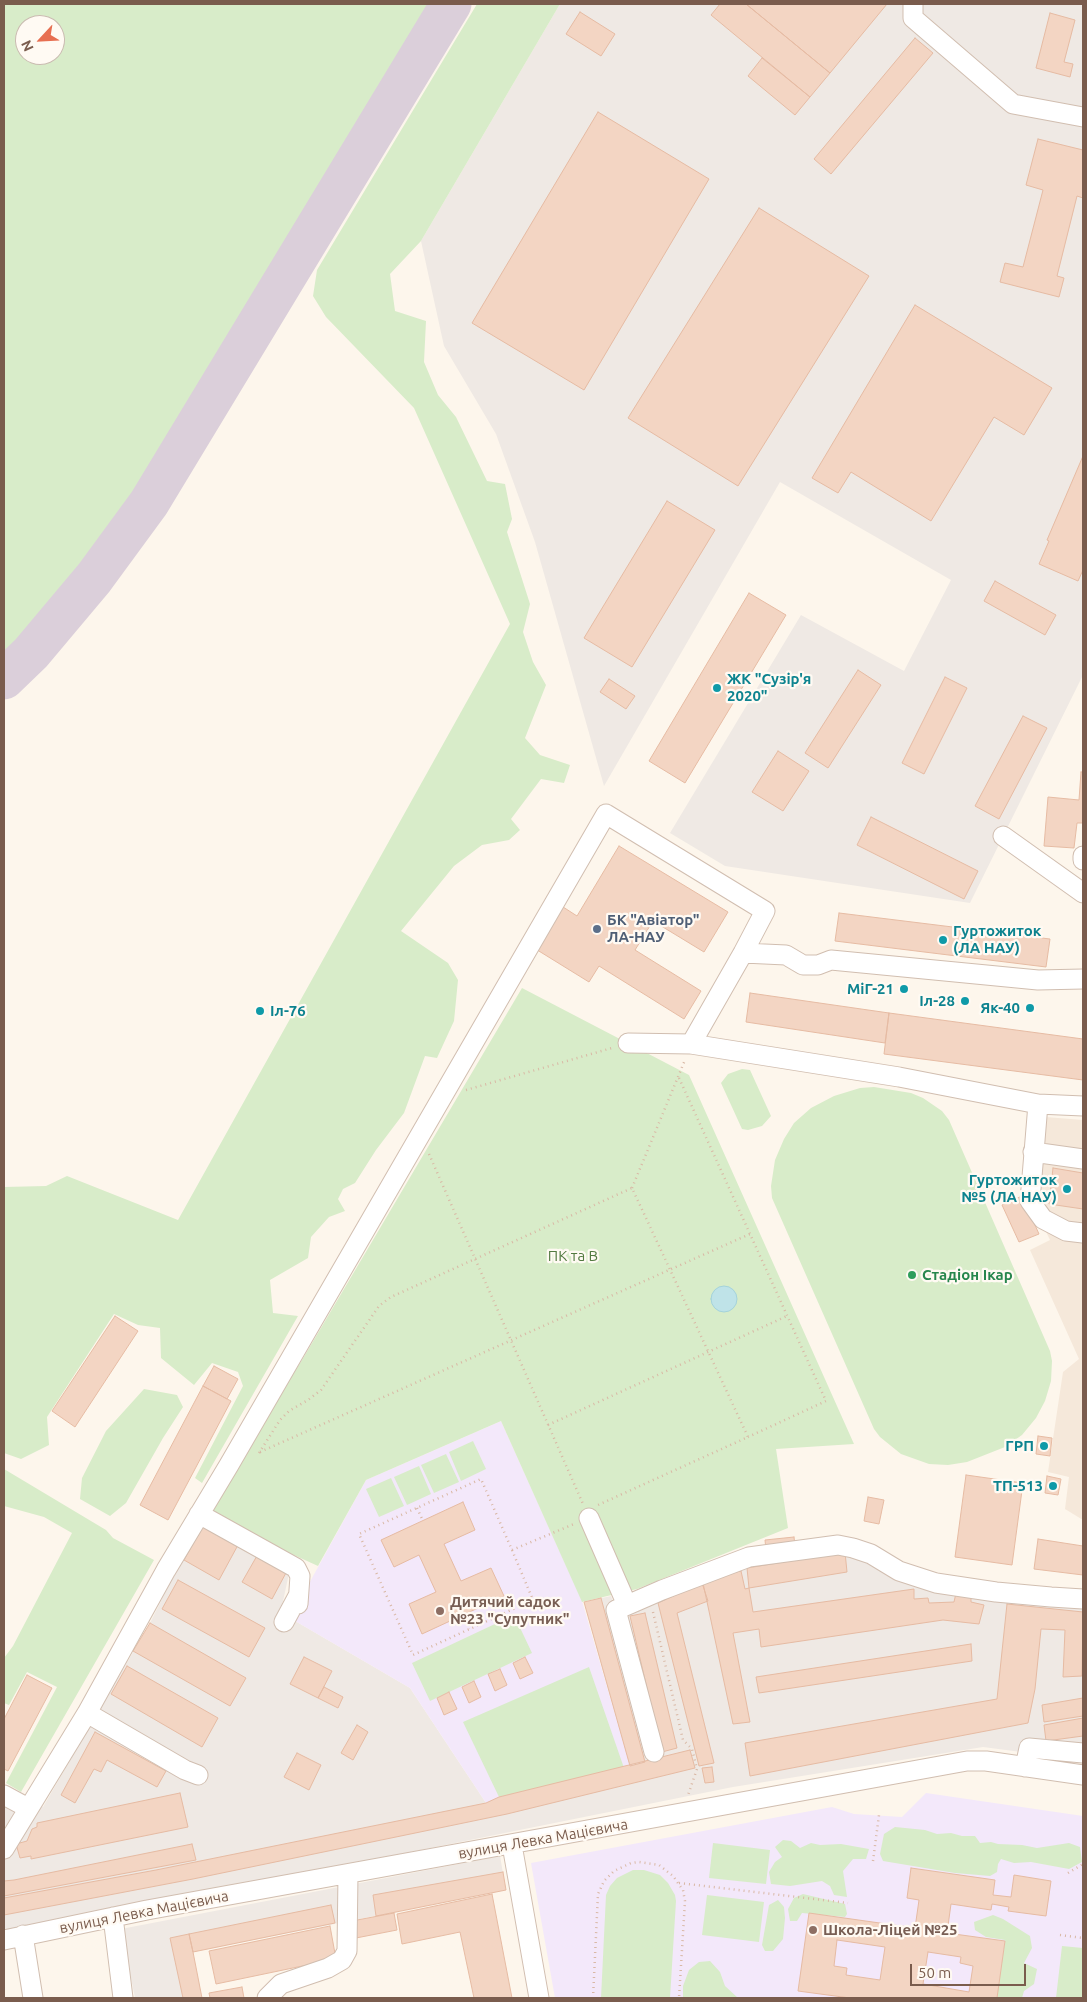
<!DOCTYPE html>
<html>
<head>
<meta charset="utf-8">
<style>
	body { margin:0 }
	#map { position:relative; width:1087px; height:2002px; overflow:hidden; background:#fdf6ec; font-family:Ubuntu,sans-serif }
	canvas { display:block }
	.frame { position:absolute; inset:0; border:5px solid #7a5c4d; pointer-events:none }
	.north { position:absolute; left:15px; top:15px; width:50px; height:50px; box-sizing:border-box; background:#fffaf3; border:1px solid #cabbb1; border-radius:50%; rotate:245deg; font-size:14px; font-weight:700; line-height:20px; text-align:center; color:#7a5c4d }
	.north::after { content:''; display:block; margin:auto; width:18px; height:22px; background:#e76f51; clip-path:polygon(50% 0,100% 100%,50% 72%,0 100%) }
	.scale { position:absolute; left:910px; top:1964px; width:116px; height:22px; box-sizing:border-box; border:2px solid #7a5c4d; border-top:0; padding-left:6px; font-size:15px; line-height:18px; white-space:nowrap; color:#7a5c4d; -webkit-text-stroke:4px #fffaf3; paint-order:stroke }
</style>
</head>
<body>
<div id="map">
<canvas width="1087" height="2002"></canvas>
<div class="frame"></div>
<div class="north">N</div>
<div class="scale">50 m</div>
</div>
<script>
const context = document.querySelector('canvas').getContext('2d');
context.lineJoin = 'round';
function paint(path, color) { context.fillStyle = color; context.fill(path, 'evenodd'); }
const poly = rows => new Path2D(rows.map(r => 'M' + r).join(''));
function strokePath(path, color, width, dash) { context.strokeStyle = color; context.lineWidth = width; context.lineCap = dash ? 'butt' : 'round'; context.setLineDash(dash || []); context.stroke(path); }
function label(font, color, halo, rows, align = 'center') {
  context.font = font + ' Ubuntu,sans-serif'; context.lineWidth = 4.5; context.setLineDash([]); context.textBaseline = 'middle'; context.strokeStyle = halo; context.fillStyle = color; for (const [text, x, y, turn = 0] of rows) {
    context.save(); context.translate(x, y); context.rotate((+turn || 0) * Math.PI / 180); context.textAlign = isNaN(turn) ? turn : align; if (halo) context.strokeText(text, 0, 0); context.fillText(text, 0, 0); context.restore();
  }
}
const residential = poly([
	[1033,1116,1083,1120,1083,1520,1065,1509,1069,1477,1048,1472,1063,1372,1079,1359,1030,1250,1050,1240,1027,1192]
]);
const industrial = poly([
	[560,4,1083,4,1083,675,970,903,725,866,670,833,801,615,904,671,951,580,780,482,604,786,535,542,496,434,444,346,421,241],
	[200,1523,290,1569,278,1624,290,1618,410,1688,486,1803,629,1766,584,1602,611,1596,616,1610,644,1608,742,1569,845,1551,890,1576,948,1594,1083,1609,1083,1760,983,1747,733,1787,346,1865,4,1930,4,1785,43,1807,150,1623],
	[500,1856,506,1890,193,1952,202,1998,135,1998,121,1929]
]);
const education = poly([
	[501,1421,582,1601,630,1766,486,1803,410,1688,290,1618,366,1480],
	[926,1793,1083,1816,1083,1998,555,1998,531,1863,832,1807,854,1814,902,1817]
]);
const green = poly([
	[4,4,431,4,136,492,83,569,22,639,4,655],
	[25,25,55,25,55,55,25,55],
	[477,4,560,4,421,241,390,274,395,311,426,321,424,362,438,395,456,417,487,481,505,484,512,519,507,532,530,604,523,632,533,662,546,685,525,738,540,755,570,765,564,783,541,779,511,819,520,830,509,840,482,845,454,866,401,931,448,963,458,980,454,1021,437,1058,425,1056,404,1113,376,1150,355,1183,343,1189,338,1199,345,1211,329,1217,311,1237,308,1258,270,1280,273,1313,298,1316,202,1483,195,1478,243,1386,238,1372,212,1363,194,1385,161,1358,160,1328,138,1325,114,1314,47,1417,49,1445,21,1459,4,1453,4,1187,46,1186,67,1176,178,1220,510,624,414,408,326,317,313,296,317,270],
	[522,988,689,1075,854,1444,776,1449,788,1528,637,1589,582,1602,501,1421,366,1480,318,1566,204,1514,302,1360],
	[742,1069,750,1070,771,1116,762,1126,748,1130,742,1129,721,1083,728,1074],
	[874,1087,911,1093,923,1098,942,1111,949,1120,1050,1351,1052,1361,1051,1381,1045,1401,1036,1418,1022,1435,1005,1447,967,1462,948,1465,929,1464,901,1454,880,1437,874,1429,772,1198,771,1186,775,1160,784,1139,794,1123,811,1108,834,1096,860,1088],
	[144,1389,177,1395,183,1407,163,1438,126,1503,110,1516,80,1499,82,1478,106,1431],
	[473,1441,486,1469,461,1481,449,1452],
	[446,1454,459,1482,434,1493,421,1465],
	[419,1466,431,1494,407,1505,394,1477],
	[4,1469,106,1530,113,1538,154,1560,21,1792,6,1783,57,1687,27,1672,9,1705,4,1703,4,1658,13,1646,72,1533,44,1517,4,1506],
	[391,1478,404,1506,379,1517,366,1489],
	[514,1615,532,1653,430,1701,412,1663],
	[589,1667,624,1768,499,1797,463,1722],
	[895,1827,925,1830,937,1834,951,1833,962,1836,975,1836,980,1843,991,1842,998,1844,1022,1845,1037,1848,1069,1843,1080,1847,1082,1862,1069,1869,1031,1862,1014,1863,1001,1859,998,1864,997,1872,990,1876,955,1873,883,1861,880,1854,884,1834],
	[783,1840,791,1841,800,1848,811,1843,820,1845,841,1844,869,1849,866,1859,853,1859,843,1871,847,1897,834,1895,830,1886,822,1881,790,1886,771,1884,769,1872,775,1862,782,1857,775,1847],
	[713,1843,770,1850,766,1884,709,1878],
	[633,1870,644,1870,660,1875,668,1883,675,1895,676,1901,670,1998,601,1998,606,1895,610,1886,617,1878],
	[803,1894,845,1904,847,1914,845,1917,802,1913,797,1921,790,1921,788,1909,794,1898],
	[707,1895,764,1902,759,1942,702,1935],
	[778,1900,784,1907,785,1918,783,1939,773,1951,765,1951,762,1945,769,1905],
	[993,1915,1003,1919,1030,1936,1032,1948,1024,1963,1037,1969,1034,1984,1024,1991,1022,1998,997,1998,1005,1940,986,1937,975,1930,974,1922],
	[1062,1946,1083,1948,1083,1998,1056,1998],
	[710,1961,720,1972,725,1986,738,1998,683,1998,683,1986,689,1970,699,1962]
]);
const water = poly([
	'711 1299a13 13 0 1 1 26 0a13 13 0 1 1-26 0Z'
]);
const taxiway = poly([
	[4,679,31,653,94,578,149,503,451,4]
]);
const building = poly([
	[720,4,746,4,830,73,810,97,711,15,720,4],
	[746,4,887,4,830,73,746,4],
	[580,12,615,34,601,56,566,34,580,12],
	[1050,13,1075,20,1064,62,1073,64,1070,77,1036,68,1050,13],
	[915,38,933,53,831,174,814,159,915,38],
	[762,58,810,97,795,115,748,76,762,58],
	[598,112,709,179,584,390,472,323,598,112],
	[1038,139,1083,150,1083,198,1077,196,1057,276,1064,278,1059,297,1000,282,1005,263,1023,267,1043,190,1026,185,1038,139],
	[759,208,869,276,738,486,628,418,759,208],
	[915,305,1052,388,1024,435,994,417,931,521,851,472,838,493,812,478,915,305],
	[1083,456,1083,570,1078,581,1039,564,1049,541,1047,540,1083,456],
	[667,501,715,530,632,667,584,638,667,501],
	[995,581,1056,615,1045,635,984,601,995,581],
	[749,593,786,615,685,783,649,761,749,593],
	[858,670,881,685,828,768,805,753,858,670],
	[945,677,967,688,924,774,902,763,945,677],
	[609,679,635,696,626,709,600,692,609,679],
	[1023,716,1047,728,999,819,975,806,1023,716],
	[778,751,809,771,783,811,752,792,778,751],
	[1081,772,1083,772,1083,823,1077,823,1074,848,1044,846,1048,797,1079,800,1081,772],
	[871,817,978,871,964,899,857,845,871,817],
	[619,846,728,912,704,952,653,921,635,950,701,991,684,1019,599,966,589,982,534,948,560,905,577,916,619,846],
	[839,913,1050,939,1046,967,835,941,839,913],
	[750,993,889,1013,885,1043,746,1022,750,993],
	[889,1013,1083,1039,1083,1080,884,1054,889,1013],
	[1053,1168,1083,1173,1083,1209,1049,1204,1053,1168],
	[1022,1196,1039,1234,1019,1242,1002,1205,1022,1196],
	[115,1316,138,1331,75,1427,52,1411,115,1316],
	[214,1366,238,1379,227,1399,203,1386,214,1366],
	[203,1386,231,1401,168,1520,140,1505,203,1386],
	[1038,1436,1052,1438,1050,1456,1036,1454,1038,1436],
	[966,1475,1023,1483,1012,1565,955,1557,966,1475],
	[1047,1476,1061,1479,1058,1495,1045,1493,1047,1476],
	[868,1497,884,1500,879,1524,864,1521,868,1497],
	[463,1502,475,1530,444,1544,461,1581,491,1568,504,1596,422,1634,409,1604,436,1592,419,1555,394,1567,381,1540,463,1502],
	[203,1526,238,1545,219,1580,184,1560,203,1526],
	[794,1537,795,1546,766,1550,765,1540,794,1537],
	[1038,1539,1083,1546,1083,1575,1034,1569,1038,1539],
	[845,1552,847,1572,749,1588,747,1568,845,1552],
	[258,1554,287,1571,272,1599,242,1582,258,1554],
	[741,1571,745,1589,749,1588,753,1612,914,1589,914,1599,928,1598,929,1603,954,1602,956,1593,971,1595,971,1602,984,1605,979,1624,943,1620,761,1647,759,1629,733,1633,750,1722,733,1724,703,1583,726,1574,741,1571],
	[178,1580,265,1628,249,1657,162,1609,178,1580],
	[702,1583,708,1601,677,1613,714,1763,699,1766,658,1603,702,1583],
	[601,1598,645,1762,630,1766,584,1602,601,1598],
	[1007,1604,1083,1612,1082,1676,1063,1677,1065,1630,1041,1629,1035,1689,1028,1723,750,1776,745,1743,997,1699,1007,1604],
	[645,1613,677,1748,662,1752,630,1616,645,1613],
	[150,1623,246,1678,230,1706,133,1651,150,1623],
	[971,1644,972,1661,759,1693,756,1677,971,1644],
	[304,1657,332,1671,318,1698,290,1684,304,1657],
	[525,1657,533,1673,520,1679,513,1663,525,1657],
	[127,1666,218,1718,202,1747,111,1694,127,1666],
	[500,1669,507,1685,495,1691,488,1674,500,1669],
	[27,1675,52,1688,8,1771,4,1769,4,1719,27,1675],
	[474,1681,481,1697,469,1703,462,1687,474,1681],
	[324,1687,343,1697,338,1708,318,1698,324,1687],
	[449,1692,457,1709,444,1715,437,1698,449,1692],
	[1083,1698,1083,1716,1044,1722,1042,1705,1083,1698],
	[1083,1718,1083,1736,1046,1741,1044,1725,1083,1718],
	[357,1725,368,1732,353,1760,341,1753,357,1725],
	[95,1732,166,1771,157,1787,107,1760,101,1772,94,1769,75,1803,61,1795,95,1732],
	[690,1750,695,1768,507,1814,193,1879,4,1915,4,1898,156,1870,486,1803,499,1797,690,1750],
	[297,1753,321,1765,309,1790,284,1777,297,1753],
	[712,1767,714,1782,705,1783,702,1768,712,1767],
	[180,1793,188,1827,31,1859,31,1856,20,1858,16,1844,27,1841,32,1829,37,1827,37,1823,180,1793],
	[192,1844,196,1860,4,1896,4,1881,14,1880,192,1844],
	[911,1868,995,1880,993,1895,1011,1897,1014,1875,1051,1881,1046,1916,1008,1911,1009,1907,992,1904,991,1910,951,1904,947,1933,1005,1941,997,1998,850,1998,798,1991,809,1913,915,1928,919,1900,907,1898,911,1868],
	[837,1940,885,1947,880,1980,846,1975,847,1968,834,1966,837,1940],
	[928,1952,961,1957,960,1963,973,1966,969,1992,923,1984,928,1952],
	[503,1872,506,1890,376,1916,373,1895,503,1872],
	[492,1894,512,1998,474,1998,460,1932,402,1944,397,1914,492,1894],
	[331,1905,335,1923,193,1952,189,1934,331,1905],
	[394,1913,397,1930,356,1938,352,1921,394,1913],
	[330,1926,336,1959,216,1984,209,1951,330,1926],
	[189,1934,193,1952,202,1998,183,1998,170,1938,189,1934],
	[242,1987,244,1998,210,1998,209,1993,242,1987]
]);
const path = poly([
	[679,1078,826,1401,748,1437],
	[466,1090,612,1048],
	[429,1154,583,1504],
	[632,1188,685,1060],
	[548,1425,787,1316],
	[260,1452,750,1234],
	[259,1453,280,1420,289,1411,308,1400,321,1390,379,1306,391,1297,632,1188,748,1437,598,1505],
	[417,1508,423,1521],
	[512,1550,533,1600,413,1655,359,1534,481,1479,512,1550,574,1524],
	[653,1612,683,1740,692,1749,697,1769,688,1795],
	[463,1615,469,1629],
	[873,1861,879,1815],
	[1068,1873,1083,1864],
	[679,1883,848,1903],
	[1060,1935,1083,1938],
	[593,1998,598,1894,604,1881,614,1871,631,1863,639,1862,659,1865,673,1876,683,1890,685,1901,679,1998]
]);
const minor = poly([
	[913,4,913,18,1013,104,1083,117],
	[1003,836,1083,893],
	[1083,856,1083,860],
	[743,953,786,955,803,965,818,965,831,960,1038,980,1083,979],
	[691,1044,899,1077,1038,1104,1083,1106],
	[1038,1104,1030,1201,1043,1219,1066,1231,1083,1233],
	[1033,1152,1083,1159],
	[199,1514,296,1568,300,1576,298,1604],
	[589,1518,627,1605],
	[284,1622,298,1596],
	[87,1713,185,1770,198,1775],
	[654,1752,616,1610,662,1590,749,1557,838,1545,853,1548,871,1554,899,1571,936,1583,996,1592,1051,1597,1083,1599],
	[1025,1767,1029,1748,1083,1753],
	[4,1795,28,1808],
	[512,1845,539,1998],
	[4,1849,87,1713,166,1570,229,1465,606,814,765,911,743,953,691,1044,628,1043],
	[113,1917,123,1998],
	[23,1935,33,1998],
	[4,1940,147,1910,967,1761,986,1761,1083,1775],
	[267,1998,281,1984,328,1968,342,1960,347,1951,348,1874]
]);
const markers = [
	[717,688,5,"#0f9aa8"],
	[597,929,5,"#5c6f8a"],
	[943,940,5,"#0f9aa8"],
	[904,989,5,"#0f9aa8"],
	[965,1001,5,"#0f9aa8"],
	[1030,1008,5,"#0f9aa8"],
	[260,1011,5,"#0f9aa8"],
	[1067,1189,5,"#0f9aa8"],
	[912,1275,5,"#2e9e5b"],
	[1044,1446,5,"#0f9aa8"],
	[1053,1486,5,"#0f9aa8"],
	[440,1611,5,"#8d6e63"],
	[813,1930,5,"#8d6e63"]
];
const cultureNames = [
	["ЖК \"Сузір'я",727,679,"left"],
	["2020\"",727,696,"left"],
	["Гуртожиток",953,931,"left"],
	["(ЛА НАУ)",953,948,"left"],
	["МіГ-21",894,989],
	["Іл-28",955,1001],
	["Як-40",1020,1008],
	["Іл-76",270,1011,"left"],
	["Гуртожиток",1057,1180],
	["№5 (ЛА НАУ)",1057,1197],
	["ГРП",1034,1446],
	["ТП-513",1043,1486]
];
const serviceNames = [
	["БК \"Авіатор\"",607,920],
	["ЛА-НАУ",607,937]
];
const parkNames = [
	["ПК та В",573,1256]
];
const leisureNames = [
	["Стадіон Ікар",922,1275]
];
const educationNames = [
	["Дитячий садок",450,1602],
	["№23 \"Супутник\"",450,1619],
	["Школа-Ліцей №25",823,1930]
];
const streetNames = [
	["вулиця Левка Мацієвича",543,1839,-10],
	["вулиця Левка Мацієвича",144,1912,-11]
];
paint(residential, '#f5e8da');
paint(industrial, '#efe9e4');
paint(education, '#f3e8fa');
paint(green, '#d8ecc9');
paint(water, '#bfe3e8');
strokePath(water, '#a5d3da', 1);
strokePath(taxiway, '#dbcfda', 41);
paint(building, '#f3d5c3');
strokePath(building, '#e6bba3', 1);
strokePath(minor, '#d1beb0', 21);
strokePath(path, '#d9b8a5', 2.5, [1, 4]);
strokePath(minor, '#fff', 19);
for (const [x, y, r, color] of markers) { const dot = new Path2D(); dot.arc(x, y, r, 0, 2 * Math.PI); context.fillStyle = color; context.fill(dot); strokePath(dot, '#fffaf3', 2); }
label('bold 15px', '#0d838f', '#fffaf3', cultureNames, 'right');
label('bold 15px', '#4e5e75', '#fffaf3', serviceNames, 'left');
label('15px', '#537a41', '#fffaf3', parkNames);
label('bold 15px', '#27864d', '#fffaf3', leisureNames, 'left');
label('bold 15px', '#785e54', '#fffaf3', educationNames, 'left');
label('15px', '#7a5c4d', '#fffaf3', streetNames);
</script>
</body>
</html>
